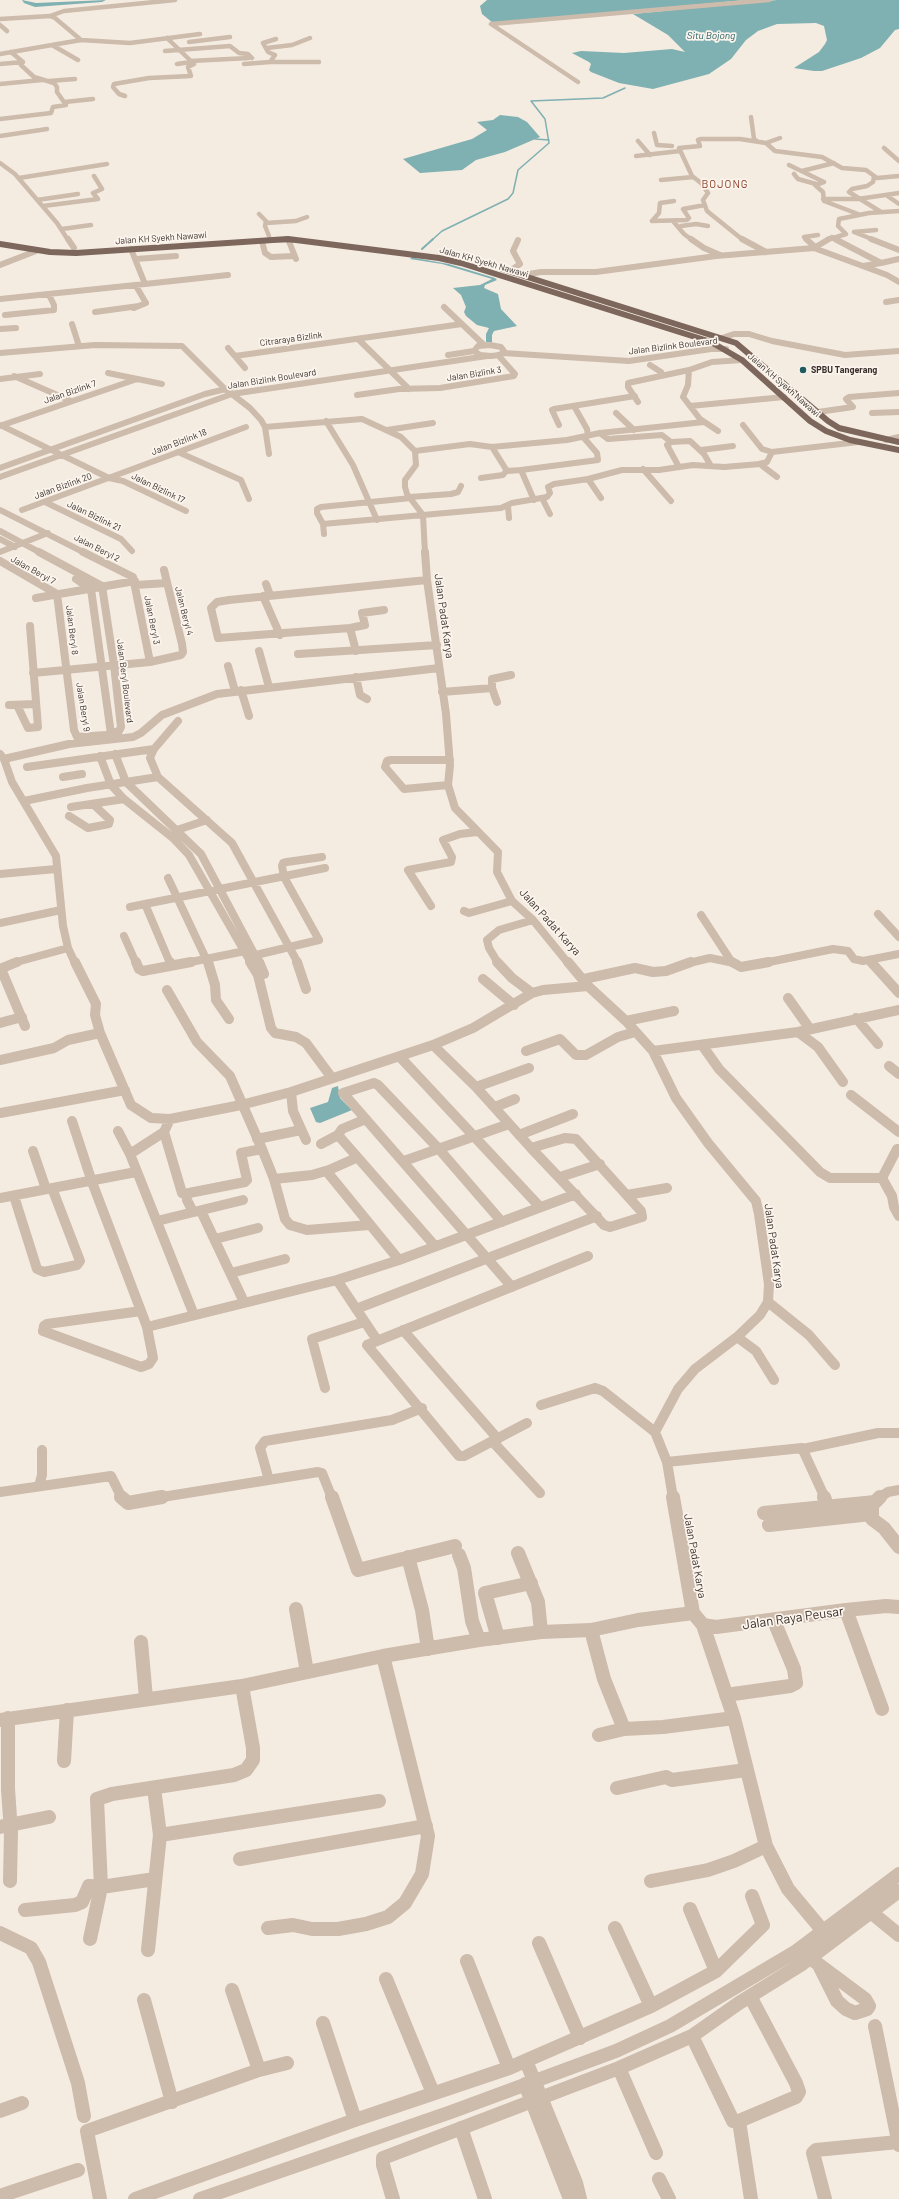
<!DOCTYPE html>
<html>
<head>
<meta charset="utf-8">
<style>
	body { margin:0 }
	canvas { display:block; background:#f4ebe1 }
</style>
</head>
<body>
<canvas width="899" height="2199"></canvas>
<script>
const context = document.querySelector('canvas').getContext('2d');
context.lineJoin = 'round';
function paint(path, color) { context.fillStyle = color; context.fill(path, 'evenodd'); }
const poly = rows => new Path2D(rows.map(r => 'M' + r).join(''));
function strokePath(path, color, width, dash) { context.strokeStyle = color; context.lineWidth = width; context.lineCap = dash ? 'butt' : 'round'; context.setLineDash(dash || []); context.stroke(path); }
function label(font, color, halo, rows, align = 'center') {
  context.font = font + ' Barlow,sans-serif'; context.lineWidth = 3.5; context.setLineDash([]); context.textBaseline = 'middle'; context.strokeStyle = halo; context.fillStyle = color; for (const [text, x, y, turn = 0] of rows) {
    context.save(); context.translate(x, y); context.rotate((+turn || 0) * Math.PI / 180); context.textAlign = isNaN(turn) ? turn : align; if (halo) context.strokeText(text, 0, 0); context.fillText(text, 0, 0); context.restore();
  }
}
const water = poly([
	[487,0,746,0,493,23,482,14,480,6],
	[777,0,899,0,899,29,895,30,880,48,861,58,822,71,814,71,794,68,819,52,825,44,827,40,824,26,816,23,777,24,758,31,746,40,731,59,709,74,653,89,619,83,591,72,589,70,591,64,589,62,572,53,581,51,624,53,672,49,685,52,668,35,633,14],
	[500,115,518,117,527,122,540,137,505,152,476,160,462,170,420,173,403,159,472,139,487,130,477,122,493,120],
	[413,256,415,258,449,264,495,278,497,280,485,285,484,288,498,294,501,309,517,326,494,331,492,335,492,342,486,342,486,334,489,328,477,325,466,316,464,312,466,307,461,295,453,288,480,285,492,279,442,264,410,259],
	[338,1086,340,1098,352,1110,320,1123,316,1122,310,1108,328,1102,332,1088]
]);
const streamFar1 = poly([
	[535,139,549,140],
	[432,240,442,231,508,199,513,193,518,170,549,143,545,119,531,101,603,98,625,88]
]);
const stream = poly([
	[422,249,433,239]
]);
const river = poly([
	[22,0,36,3,106,0,102,2,35,7,24,3,22,0]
]);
const minorFar4 = poly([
	[50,16,64,11,175,0],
	[0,19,50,16,55,18,81,40,52,45,78,60],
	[491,24,769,0],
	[491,24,578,82],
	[0,25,7,31],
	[276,39,263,43,268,52,275,55,270,62,319,62],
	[81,40,130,43,200,34],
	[189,42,230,37],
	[267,48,292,45,310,38],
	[165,51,230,46,239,53,248,54,252,58],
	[0,54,52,45],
	[190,61,249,58],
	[0,64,23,62,11,52],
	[177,64,191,62],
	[244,64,270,62],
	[49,81,75,79],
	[0,84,42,80],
	[125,96,119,94,113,87,114,84,149,78,191,76,188,67,194,64,167,38],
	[65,102,93,99],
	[751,117,754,139,757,141],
	[0,119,51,113,53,107,66,105,57,92,57,87,54,83,34,77,21,65],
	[654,133,657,145,672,146],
	[0,136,47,129],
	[638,141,650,155],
	[766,143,780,138],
	[884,148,899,161],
	[636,156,680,151],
	[0,163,15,174,57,223,68,240],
	[789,165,824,182,815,185,823,192,824,201,858,214],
	[802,171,834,163],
	[794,174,798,179,816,184],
	[874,177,873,182,867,186,852,189,849,192,881,212],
	[19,178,107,164],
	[661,180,693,177],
	[886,195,899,204],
	[823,199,858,199,899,193],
	[37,200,78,194],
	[674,201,660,203,659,213,652,221,687,220,689,218,683,209,705,205],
	[43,206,98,199,93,193,102,189,94,176],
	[259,214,266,221,265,226,269,236],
	[673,221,684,234,692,240],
	[266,223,296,221,307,217],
	[681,226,696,224,708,226],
	[62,229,91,225],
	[854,232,874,240],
	[854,232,876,230],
	[832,237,837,240],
	[743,240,707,211,703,200,708,193,701,183,692,176,679,148,700,146,698,140,701,139,740,139,766,143,775,151,822,157,842,168,866,170,877,178,899,176],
	[807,240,804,237,818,235],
	[827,240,846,234,838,226,839,219,869,213,899,211]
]);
const minorFar3 = poly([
	[68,239,74,248],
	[288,239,296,259],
	[691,239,704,248,720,255],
	[742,239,766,252],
	[806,239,814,246],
	[829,239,814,248,887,275,899,282],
	[835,239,881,263,863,266],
	[871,239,899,250],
	[262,241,265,253,271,257,294,256],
	[136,259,176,256],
	[881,263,899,259],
	[0,265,36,251],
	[510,271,520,264,513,251,518,240],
	[523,275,541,272,596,272,716,256,814,248],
	[145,284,228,275],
	[0,299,145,284,131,249],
	[886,302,899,300],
	[444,307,484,345],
	[134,308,146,303,136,286],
	[95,312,139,306],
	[5,315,54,310,54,305,49,295],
	[72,324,79,346],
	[0,329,16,328],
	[722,338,734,334,749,334,772,341,845,355,899,351],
	[358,339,409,389],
	[490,345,501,347,504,351,500,355,491,356,480,355,474,351,478,346,490,345],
	[228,348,245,368],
	[0,353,95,345,182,346,224,388,250,408,261,420,265,427,269,454],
	[503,353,629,361,711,349,726,349],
	[448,355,474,351],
	[235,356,462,324],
	[650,365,661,372],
	[689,370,688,385,683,397,700,419,718,431],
	[108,373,162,384],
	[14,376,71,401],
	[0,379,40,374],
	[357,395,399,389,440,388,514,376,515,374,498,355],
	[638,402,628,387,628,383,689,370,712,362,742,360],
	[574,406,587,429,588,436],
	[690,406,784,397],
	[818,412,853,407,846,399,849,397,899,393],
	[616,413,634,430],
	[872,413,899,412],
	[326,421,353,465,377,520],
	[0,425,109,478,123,481,186,511],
	[559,425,552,410,554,409,635,396],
	[743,425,762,449,772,452],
	[0,426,137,379],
	[265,427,362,419,401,437,415,451,416,465,405,480,405,487,407,494,423,515,323,524],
	[387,430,433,423],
	[600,433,608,439,662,435,671,442,690,441,704,454,711,466],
	[886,440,899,437],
	[671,442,667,445,679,467],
	[492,447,507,471,521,470],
	[701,450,733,446],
	[415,451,470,444,492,447,567,440,600,433,704,422],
	[178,452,241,480,249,499],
	[760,464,777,477],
	[0,468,205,394,242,385],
	[643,469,671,501],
	[0,477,232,394,487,356],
	[481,478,503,475,507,470],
	[588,479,601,498],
	[410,497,451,494,458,492,461,486],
	[542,498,550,514],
	[534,500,521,470,598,460,597,453,584,438],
	[45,502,121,539,132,551],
	[508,506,509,518],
	[0,510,85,553],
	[22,510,246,427],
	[0,531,41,553],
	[324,534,323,524,317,513,317,509,321,507,411,498],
	[0,539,15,547],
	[0,552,48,533],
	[425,553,423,515,501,508,512,503,547,497,550,493,548,487,554,484,588,479,622,470,659,470,693,465,724,467,760,464,767,462,772,452,858,442]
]);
const minorFar2 = poly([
	[83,552,133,577,150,662],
	[425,552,427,580,446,714,450,765,448,785,455,808,498,852,497,872,512,901,533,920,568,963],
	[0,561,57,594,74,730,77,737,106,735,119,731,121,727,114,665,102,586,39,552],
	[76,579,91,589,111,734],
	[266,584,270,595],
	[136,585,167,583],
	[263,596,280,635],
	[36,598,135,581],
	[350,628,365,625,362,613,384,610],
	[259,651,269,687],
	[356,651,350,628,218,638,211,608,217,602,229,600,427,580],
	[298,654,437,645],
	[228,666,235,691],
	[33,673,150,662,181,655,183,652,182,644,164,570],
	[356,677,360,695,367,699],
	[492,688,497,702],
	[241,690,249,716],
	[442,692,492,688,492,679,511,675],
	[9,705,36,704],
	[17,705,28,728,38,727,30,626],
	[178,721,154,749,150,758,158,777,232,843,298,963],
	[0,754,4,759,12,782,56,856,63,926,68,948,75,963],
	[115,754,126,782,201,854,259,963],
	[100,756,111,785,124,799,173,838,189,855,251,963],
	[4,759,69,744,133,737,141,733,162,715,217,694,439,668],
	[27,767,154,749],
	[63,777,82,774],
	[448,785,404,789,385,767,387,761,391,760,450,760],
	[24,801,87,788,158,777],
	[71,807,124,799],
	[69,816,88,828,109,824,110,820,93,804],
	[177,830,207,820],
	[0,874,56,869],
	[168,878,208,963],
	[145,904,170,963],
	[431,906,408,870,451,862,452,857,443,840,460,834,477,832],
	[130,907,325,868],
	[464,911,469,913,512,901],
	[878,914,899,937],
	[701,915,731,961],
	[0,923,61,910],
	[124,936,136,963],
	[256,955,319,940,284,877,282,866,283,863,287,862,322,857],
	[870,960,872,963],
	[13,963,68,948],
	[186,963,245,951],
	[498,963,489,948,487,940,499,930,533,920],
	[689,963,710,958,734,963],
	[764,963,833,949,848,951,854,959,863,961,899,954]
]);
const minorFar1 = poly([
	[75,962,96,1004,95,1015,100,1033,131,1105,151,1118,170,1119,241,1105,291,1092,433,1045,473,1028,532,993,543,990,588,986],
	[136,962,139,969,143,971,191,962],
	[170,962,171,964],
	[208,962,215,985,216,1000,229,1019],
	[250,962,258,975,271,1028,275,1033,296,1037,306,1043,332,1078],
	[259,962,264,974],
	[297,962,306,989],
	[497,962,512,978,532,993],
	[568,962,588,986,626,1021,653,1051,676,1098,708,1143,756,1201,759,1214,769,1284,768,1302,760,1315,737,1337,695,1369,678,1389,655,1432,667,1462,673,1498],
	[732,962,741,967,769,962],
	[871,962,899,993],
	[0,969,17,962],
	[1,969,25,1026],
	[483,979,514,1005],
	[584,979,635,968,653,972,666,971,691,962],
	[167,990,197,1042,230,1076,262,1149,274,1179,285,1219,290,1225,307,1230,369,1225],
	[788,998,810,1029],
	[856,1018,878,1044],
	[626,1021,674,1011],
	[0,1023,22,1017],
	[798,1032,818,1047,843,1082],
	[433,1045,476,1087,531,1148],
	[702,1045,719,1069,820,1172,830,1178,882,1178,892,1196,894,1207,899,1216],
	[526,1051,560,1039,576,1055,586,1055,618,1037,635,1032],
	[653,1051,798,1032,899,1010],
	[400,1057,540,1207],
	[0,1060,54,1048,68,1040,100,1033],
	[889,1066,899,1074],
	[476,1087,529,1068],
	[291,1092,293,1111,306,1140],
	[851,1095,899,1132],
	[495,1107,515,1099],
	[0,1113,125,1090],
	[170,1119,164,1132,130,1154,194,1315],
	[366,1119,342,1129,338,1135,435,1246],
	[72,1121,92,1182,141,1311],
	[118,1131,130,1154],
	[164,1132,182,1193,184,1194,245,1182,247,1180,241,1153,262,1149],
	[519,1135,573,1114],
	[565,1138,576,1139,641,1211,642,1217,610,1227,604,1225,531,1148,565,1138],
	[257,1139,301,1130],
	[321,1144,338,1135],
	[33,1151,46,1189],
	[356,1158,329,1170,328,1173,399,1260],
	[404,1161,509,1124],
	[560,1177,600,1164],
	[882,1178,897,1149,899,1149],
	[274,1179,312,1175,329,1170],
	[627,1195,667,1188],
	[14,1196,37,1269,44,1272,77,1265,80,1261,52,1188],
	[0,1198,136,1172],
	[187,1200,193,1212],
	[201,1211,244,1302],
	[157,1221,243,1200],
	[502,1222,438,1148,378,1085,374,1083,343,1093,512,1287],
	[215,1239,258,1228],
	[231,1273,285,1259],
	[337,1280,377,1340],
	[768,1302,809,1335,835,1365],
	[356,1309,597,1216],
	[141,1311,147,1327,153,1358,149,1364,141,1367,43,1331,44,1326,47,1324,141,1311],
	[147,1327,337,1280,399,1260,576,1194],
	[403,1330,498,1439],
	[737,1337,756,1351,774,1380],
	[325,1388,312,1339,364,1322],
	[541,1405,595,1388,603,1391,655,1432],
	[527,1423,464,1456,459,1456,367,1345,588,1256],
	[493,1442,540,1493],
	[803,1449,878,1433,899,1433],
	[667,1462,802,1448,825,1498],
	[269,1480,260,1448,265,1441,392,1420,422,1408],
	[39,1486,42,1475,42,1450],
	[0,1492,111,1476,122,1498],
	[156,1498,318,1472,322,1473,332,1498],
	[879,1498,888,1492,899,1490]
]);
const minor = poly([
	[121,1497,128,1503,162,1497],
	[332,1497,358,1570,455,1546],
	[673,1497,693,1613,703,1625,716,1627,846,1610,886,1606,899,1607],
	[824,1497,831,1518],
	[880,1497,872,1505,872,1519,884,1528,899,1547],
	[764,1513,875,1502],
	[769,1525,871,1514],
	[518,1553,538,1602,541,1632],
	[459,1555,464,1568,472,1621,479,1640],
	[408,1557,422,1610,428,1649],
	[296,1609,307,1672],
	[846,1610,882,1709],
	[703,1625,734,1718,766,1846,788,1889,823,1931],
	[591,1630,604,1679,624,1729],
	[498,1638,485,1593,531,1583],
	[141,1642,146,1698],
	[726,1695,790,1686,796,1683,794,1669,774,1621],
	[8,1718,8,1789,11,1832,10,1881],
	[0,1720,242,1686,383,1656,479,1640,541,1632,591,1630,638,1620,693,1613],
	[599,1735,624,1729,663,1727,734,1718],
	[64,1761,67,1710],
	[617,1788,666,1777,672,1780,746,1770],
	[0,1827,49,1817],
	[160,1835,379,1801],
	[240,1859,426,1826],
	[651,1881,708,1870,734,1861,766,1846],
	[690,1909,716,1971],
	[25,1910,75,1905,82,1902,89,1886,101,1887,155,1879],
	[872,1913,899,1935],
	[268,1928,293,1925,312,1929,338,1929,366,1924,388,1917,405,1903,422,1874,428,1836,383,1656],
	[615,1928,651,2006],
	[0,1933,31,1948,39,1962,78,2083,84,2116],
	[90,1939,101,1887,97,1799,112,1794,234,1775,246,1770,253,1760,253,1748,242,1686],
	[539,1943,580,2038],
	[148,1950,160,1835,154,1788],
	[810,1958,865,1999,869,2006,867,2009,855,2013,846,2009,837,2001,820,1967],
	[467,1961,509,2068],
	[386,1979,433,2093],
	[232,1990,259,2070],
	[144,2000,172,2102],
	[323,2023,355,2120],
	[875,2026,899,2145],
	[692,2036,733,2121,739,2121,796,2097,799,2092,796,2083,750,1996],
	[526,2061,576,2183,580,2199],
	[619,2068,656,2153],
	[525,2084,570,2199],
	[0,2111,22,2103],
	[739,2121,751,2199],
	[461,2128,485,2199],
	[659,2179,669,2199],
	[0,2196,78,2170],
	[100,2199,87,2131,259,2070,287,2063],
	[135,2199,355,2120,509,2068,651,2006,716,1971,763,1925,752,1896],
	[200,2199,451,2112,616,2051,670,2026,795,1952,899,1874],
	[393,2199,383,2165,383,2158,619,2068,692,2036,739,2003,802,1964,899,1891],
	[825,2199,813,2153,816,2150,898,2142]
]);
const majorFar1 = poly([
	[276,240,294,240]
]);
const major = poly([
	[0,244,50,252,76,253,288,239,439,258,461,263,711,342,742,360,810,421,826,431,850,440,899,450],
	[502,269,736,343,828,421,839,428,899,442]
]);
const markers = [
	[803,370,4,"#1f5a5e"]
];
const farStreetnames = [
	["Jalan KH Syekh Nawawi",161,238,-4],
	["Jalan KH Syekh Nawawi",484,262,16],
	["Citraraya Bizlink",291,339,-8],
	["Jalan Bizlink Boulevard",673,346,-7],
	["Jalan Bizlink 3",474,374,-9],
	["Jalan Bizlink Boulevard",272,379,-9],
	["Jalan KH Syekh Nawawi",784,385,41],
	["Jalan Bizlink 7",70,392,-19],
	["Jalan Bizlink 18",179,442,-21],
	["Jalan Bizlink 20",63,486,-20],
	["Jalan Bizlink 17",158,488,26],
	["Jalan Bizlink 21",94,516,26],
	["Jalan Beryl 2",97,548,27],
	["Jalan Beryl 7",33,570,29],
	["Jalan Beryl 4",184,611,76],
	["Jalan Beryl 3",152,620,79],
	["Jalan Beryl 8",72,630,83],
	["Jalan Beryl Boulevard",125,681,83],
	["Jalan Beryl 9",83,707,81]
];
const farPoinames = [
	["SPBU Tangerang",811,370]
];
const farWaternames = [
	["Situ Bojong",711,36]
];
const farQuarternames = [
	["BOJONG",725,184]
];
const streetNames = [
	["Jalan Padat Karya",444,616,82],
	["Jalan Padat Karya",550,922,48],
	["Jalan Padat Karya",774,1246,82],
	["Jalan Padat Karya",695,1556,80]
];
const nearStreetnames = [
	["Jalan Raya Peusar",793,1618,-8]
];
paint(water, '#7fb0b2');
strokePath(streamFar1, '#7fb0b2', 1.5);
strokePath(stream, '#7fb0b2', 2);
paint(river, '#7fb0b2');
strokePath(minorFar4, '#cdbbac', 4.5);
strokePath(minorFar3, '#cdbbac', 6);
strokePath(minorFar2, '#cdbbac', 8);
strokePath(minorFar1, '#cdbbac', 10);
strokePath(minor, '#cdbbac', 14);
strokePath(majorFar1, '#7d675c', 4.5);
strokePath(major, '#7d675c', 6);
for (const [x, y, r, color] of markers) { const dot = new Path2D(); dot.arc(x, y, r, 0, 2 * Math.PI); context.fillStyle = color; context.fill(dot); strokePath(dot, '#fbf5ee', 1.5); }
label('9px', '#3b302b', '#fbf5ee', farStreetnames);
label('bold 9px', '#3b302b', '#fbf5ee', farPoinames, 'left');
label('italic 10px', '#1f5a5e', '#fbf5ee', farWaternames);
context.letterSpacing = '1px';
label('11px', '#8c3b22', '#fbf5ee', farQuarternames);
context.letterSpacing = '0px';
label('11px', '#3b302b', '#fbf5ee', streetNames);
label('13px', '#3b302b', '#fbf5ee', nearStreetnames);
</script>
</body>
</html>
